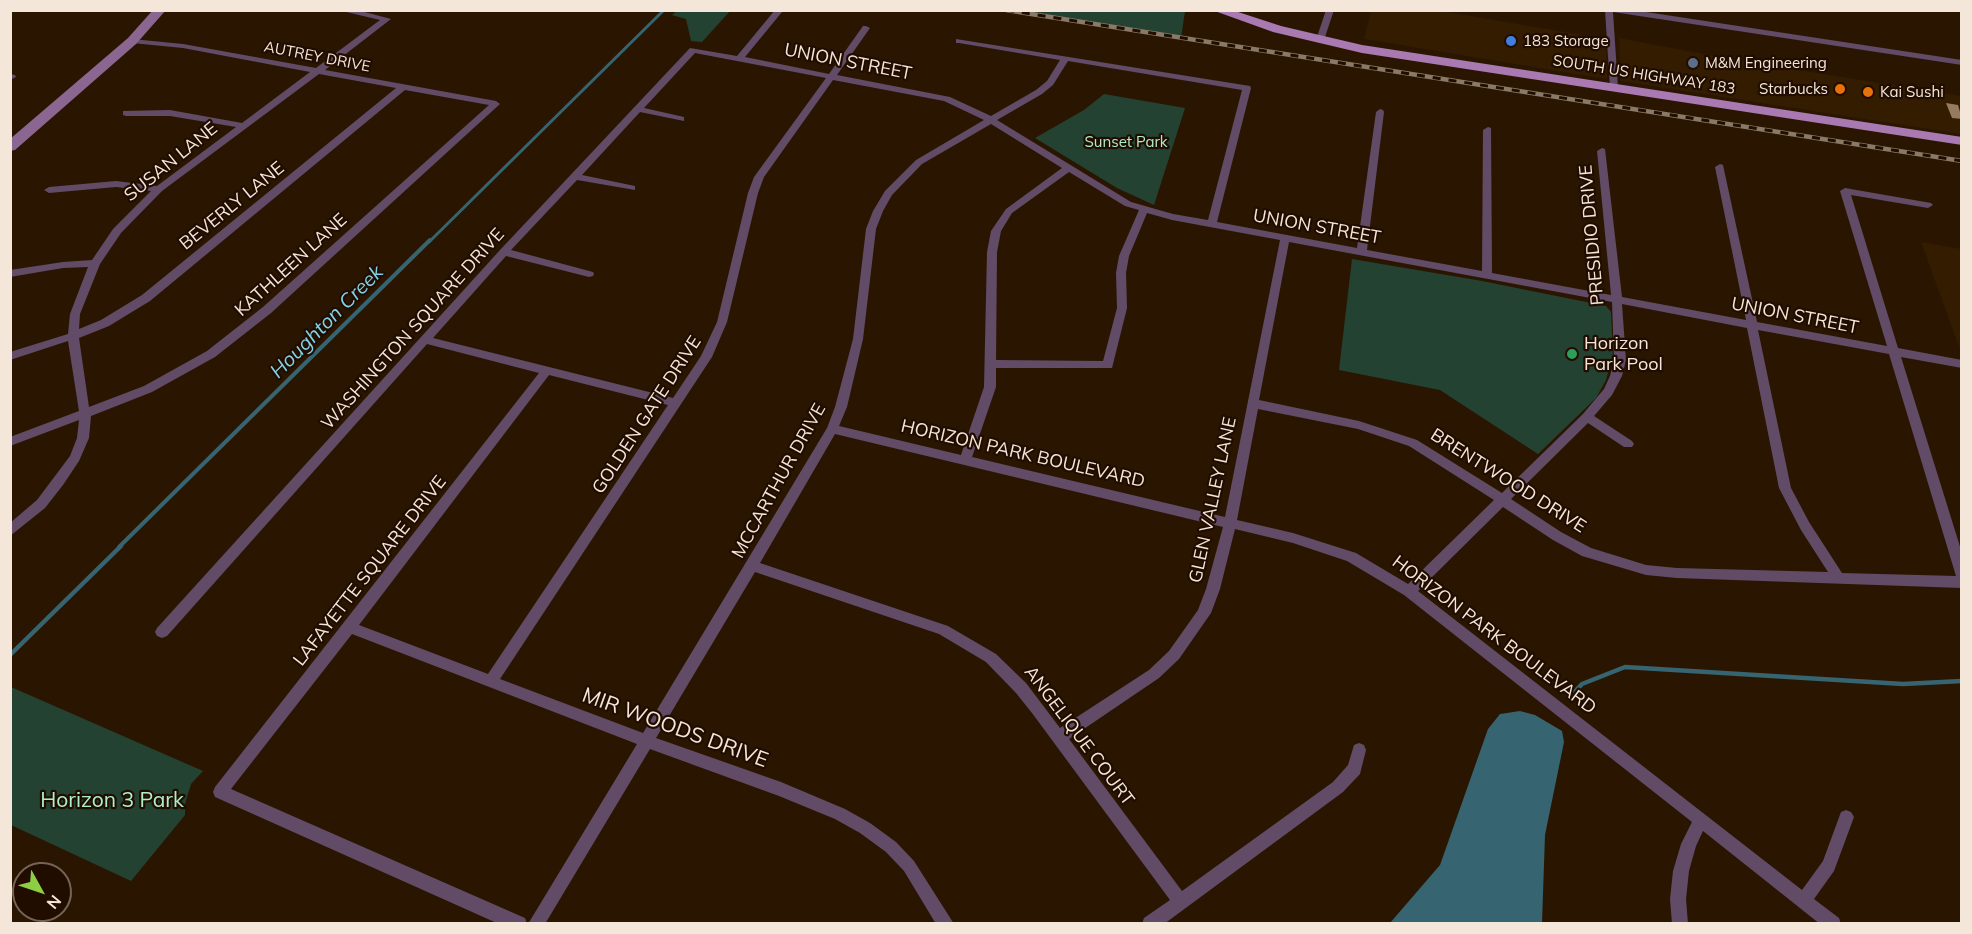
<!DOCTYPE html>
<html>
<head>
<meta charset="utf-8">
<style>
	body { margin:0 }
	#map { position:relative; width:1972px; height:934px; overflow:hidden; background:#2a1600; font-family:Mulish,sans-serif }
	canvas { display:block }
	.frame { position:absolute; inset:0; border:12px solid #f4e6d8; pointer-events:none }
	.north { position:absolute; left:12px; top:862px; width:60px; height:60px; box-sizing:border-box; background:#200d00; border:2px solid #756456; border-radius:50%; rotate:130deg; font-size:16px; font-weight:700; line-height:24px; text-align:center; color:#f4e6d8 }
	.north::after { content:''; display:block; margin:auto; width:21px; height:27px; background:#8dce44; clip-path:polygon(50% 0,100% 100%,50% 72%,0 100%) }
</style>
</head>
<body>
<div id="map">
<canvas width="1972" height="934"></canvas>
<div class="frame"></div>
<div class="north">N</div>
</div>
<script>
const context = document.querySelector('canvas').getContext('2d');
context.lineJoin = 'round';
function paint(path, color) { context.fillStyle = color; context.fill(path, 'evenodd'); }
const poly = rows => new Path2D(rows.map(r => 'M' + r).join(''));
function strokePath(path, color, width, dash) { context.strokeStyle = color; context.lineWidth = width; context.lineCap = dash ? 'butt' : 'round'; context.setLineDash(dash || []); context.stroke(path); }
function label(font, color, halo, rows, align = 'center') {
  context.font = font + ' Mulish,sans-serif'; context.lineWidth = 4.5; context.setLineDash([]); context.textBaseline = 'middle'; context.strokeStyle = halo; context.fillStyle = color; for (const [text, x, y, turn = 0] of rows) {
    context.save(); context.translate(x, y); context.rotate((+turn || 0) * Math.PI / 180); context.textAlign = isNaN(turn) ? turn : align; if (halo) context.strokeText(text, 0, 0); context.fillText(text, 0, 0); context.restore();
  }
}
const built = poly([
	[1371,11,1441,11,1606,39,1607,79,1364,39],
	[1619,38,1735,60,1961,96,1961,134,1621,81],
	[1921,242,1961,249,1961,352]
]);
const green = poly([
	[678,10,730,10,730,11,702,42,691,41,686,19,672,15],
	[1018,11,1185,10,1185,11,1181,38],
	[1104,94,1185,108,1154,205,1117,188,1035,138,1084,110],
	[1352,259,1482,281,1606,306,1611,312,1613,355,1606,380,1596,398,1538,454,1440,390,1339,370],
	[11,687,203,771,191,784,185,804,185,815,131,881,11,825]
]);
const water = poly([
	[1520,711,1535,715,1562,731,1564,742,1545,835,1542,923,1390,923,1440,865,1488,729,1500,714]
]);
const streamFar2 = poly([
	[429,242,664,10]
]);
const streamFar1 = poly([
	[119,547,430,240]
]);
const stream = poly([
	[10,655,121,546],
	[1569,698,1582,684,1625,667,1903,684,1962,681]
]);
const building = poly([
	[1946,103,1958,105,1962,119,1952,118]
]);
const street = poly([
	[338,10,357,10,391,19,325,70,496,101,500,104,271,313,215,357,152,392,91,416,89,438,79,461,63,485,45,508,10,536,10,523,37,500,70,456,77,438,79,420,10,446,10,437,79,411,68,341,10,360,10,352,68,334,70,314,88,267,63,268,10,277,10,270,63,262,92,260,113,229,151,191,116,187,49,193,44,190,49,187,116,181,157,186,236,127,170,116,126,116,123,115,123,111,170,110,242,123,310,72,183,48,132,43,128,41,132,39,183,44,316,68,380,20,338,10],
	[319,74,396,88,142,295,101,320,79,329,80,314,100,264,121,233,162,191,319,74],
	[405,90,489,105,263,307,207,351,144,386,89,407,79,338,109,326,150,301,405,90],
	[775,10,782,12,745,57,829,74,863,26,866,26,870,28,837,75,950,97,991,116,1036,90,1047,81,1060,60,959,43,956,43,956,39,1250,86,1251,88,1217,222,1357,248,1376,112,1380,109,1383,110,1384,112,1367,250,1482,271,1483,130,1488,127,1491,128,1492,273,1611,295,1597,151,1602,148,1605,149,1622,297,1746,320,1715,167,1720,164,1723,165,1757,322,1887,346,1840,191,1845,188,1931,203,1933,205,1928,208,1851,195,1898,348,1962,360,1962,368,1901,357,1962,553,1962,588,1677,578,1646,575,1582,556,1553,540,1503,507,1418,591,1802,890,1823,861,1841,812,1846,810,1851,812,1854,817,1834,871,1814,899,1839,918,1841,924,1820,924,1703,831,1696,846,1689,871,1686,899,1688,924,1672,924,1670,899,1673,871,1681,844,1692,822,1404,595,1347,561,1293,543,1235,529,1220,589,1211,613,1179,659,1159,678,1069,739,1182,891,1333,782,1348,765,1354,745,1359,743,1364,745,1366,750,1360,774,1343,792,1164,924,1142,924,1144,918,1170,900,1032,713,1016,693,986,662,939,634,755,572,656,738,781,782,845,809,870,823,896,842,914,861,954,924,936,924,904,871,886,852,860,833,835,819,779,796,650,749,545,924,528,924,637,744,352,634,231,789,525,918,527,924,499,924,215,797,213,792,215,787,539,373,427,344,167,636,162,638,157,636,155,632,157,628,500,250,690,48,737,56,775,10],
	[695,53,826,78,754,177,748,193,717,322,701,356,673,398,433,338,506,256,589,277,593,276,594,274,593,272,511,250,577,180,635,190,635,186,582,175,640,112,684,121,684,117,644,108,695,53],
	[1068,61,1242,90,1208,220,1173,214,1131,202,997,120,1042,94,1053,85,1068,61],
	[833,80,944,101,984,120,916,160,885,191,873,211,866,229,853,339,835,407,827,428,643,733,500,679,712,357,727,322,758,193,764,177,833,80],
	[991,124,1062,168,1006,209,991,231,987,252,984,387,961,455,839,426,847,407,863,339,876,229,883,211,892,195,922,164,991,124],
	[1069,172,1125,206,1139,210,1119,256,1116,273,1117,308,1103,361,996,360,997,252,1001,231,1012,213,1069,172],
	[1147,213,1172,220,1280,240,1225,517,972,457,996,387,996,368,1112,368,1127,308,1126,273,1129,256,1147,213],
	[1289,242,1612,302,1614,360,1610,376,1604,389,1583,414,1502,493,1417,440,1359,421,1259,400,1289,242],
	[1622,304,1747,328,1779,488,1801,530,1828,572,1677,568,1646,565,1591,548,1561,532,1511,499,1588,423,1624,447,1632,447,1634,444,1632,441,1594,416,1612,395,1622,376,1626,360,1622,304],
	[1758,330,1889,354,1956,576,1842,573,1809,522,1791,488,1758,330],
	[549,375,668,405,488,674,359,625,549,375],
	[1258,409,1358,429,1409,446,1494,500,1408,584,1356,553,1293,533,1237,520,1258,409],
	[835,434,1223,527,1206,589,1198,610,1169,651,1149,670,1060,728,1026,683,996,654,948,626,760,563,835,434],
	[1326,10,1334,10,1324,40,1320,42,1316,40,1326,10],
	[1605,10,1633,10,1962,60,1962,65,1613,12,1618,88,1614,91,1610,88,1605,10],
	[10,74,15,75,16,77,10,80,10,74]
]);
const secondary = poly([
	[153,10,166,10,136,44,15,150,10,151,10,139,128,38,153,10]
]);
const primary = poly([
	[1212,10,1232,10,1281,26,1362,45,1962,137,1962,145,1362,53,1273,32,1212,10]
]);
const rail = poly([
	[1006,10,1962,161]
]);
const markers = [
	[1511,41,6,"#3f7fe0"],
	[1693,63,6,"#5c6f8a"],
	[1840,89,6,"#e8710a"],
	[1868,92,6,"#e8710a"],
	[1572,354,6,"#2e9e5b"]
];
const farPoinames = [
	["183 Storage",1523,41],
	["M&M Engineering",1705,63],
	["Starbucks",1828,89,"right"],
	["Kai Sushi",1880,92]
];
const farStreetnames = [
	["AUTREY DRIVE",317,57,11],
	["SOUTH US HIGHWAY 183",1644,75,9]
];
const farParknames = [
	["Sunset Park",1126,142]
];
const streetNames = [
	["UNION STREET",848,62,11],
	["SUSAN LANE",171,162,-39],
	["BEVERLY LANE",232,206,-39],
	["UNION STREET",1317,227,10],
	["PRESIDIO DRIVE",1592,235,-95],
	["KATHLEEN LANE",291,265,-42],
	["UNION STREET",1795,316,11],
	["WASHINGTON SQUARE DRIVE",413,329,-48],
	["GOLDEN GATE DRIVE",647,415,-57],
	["HORIZON PARK BOULEVARD",1023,454,13],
	["MCCARTHUR DRIVE",779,481,-61],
	["BRENTWOOD DRIVE",1508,481,32],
	["GLEN VALLEY LANE",1213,500,-78],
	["LAFAYETTE SQUARE DRIVE",370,571,-52],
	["HORIZON PARK BOULEVARD",1494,635,37],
	["ANGELIQUE COURT",1079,736,53]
];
const poiNames = [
	["Horizon",1584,344],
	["Park Pool",1584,365]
];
const waterNames = [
	["Houghton Creek",327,322,-45]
];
const nearStreetnames = [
	["MIR WOODS DRIVE",675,728,20]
];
const nearParknames = [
	["Horizon 3 Park",112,801]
];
paint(built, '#341c00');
paint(green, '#234231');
paint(water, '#366470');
strokePath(streamFar2, '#366470', 3);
strokePath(streamFar1, '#366470', 4);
strokePath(stream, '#366470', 4.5);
paint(building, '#977b5e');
paint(street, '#624b66');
paint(secondary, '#8a6691');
paint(primary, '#a97ab2');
strokePath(rail, '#8a7966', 4.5);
strokePath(rail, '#200d00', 3, [8]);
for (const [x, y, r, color] of markers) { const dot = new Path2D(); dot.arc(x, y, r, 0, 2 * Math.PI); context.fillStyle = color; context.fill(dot); strokePath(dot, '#200d00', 2); }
label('15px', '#f4e6d8', '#200d00', farPoinames, 'left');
label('15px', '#f4e6d8', '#200d00', farStreetnames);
label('15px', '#adefc9', '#200d00', farParknames);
label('18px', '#f4e6d8', '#200d00', streetNames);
label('18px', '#f4e6d8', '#200d00', poiNames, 'left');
label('italic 20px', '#82d3e8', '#200d00', waterNames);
label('21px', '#f4e6d8', '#200d00', nearStreetnames);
label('21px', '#adefc9', '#200d00', nearParknames);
</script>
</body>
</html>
